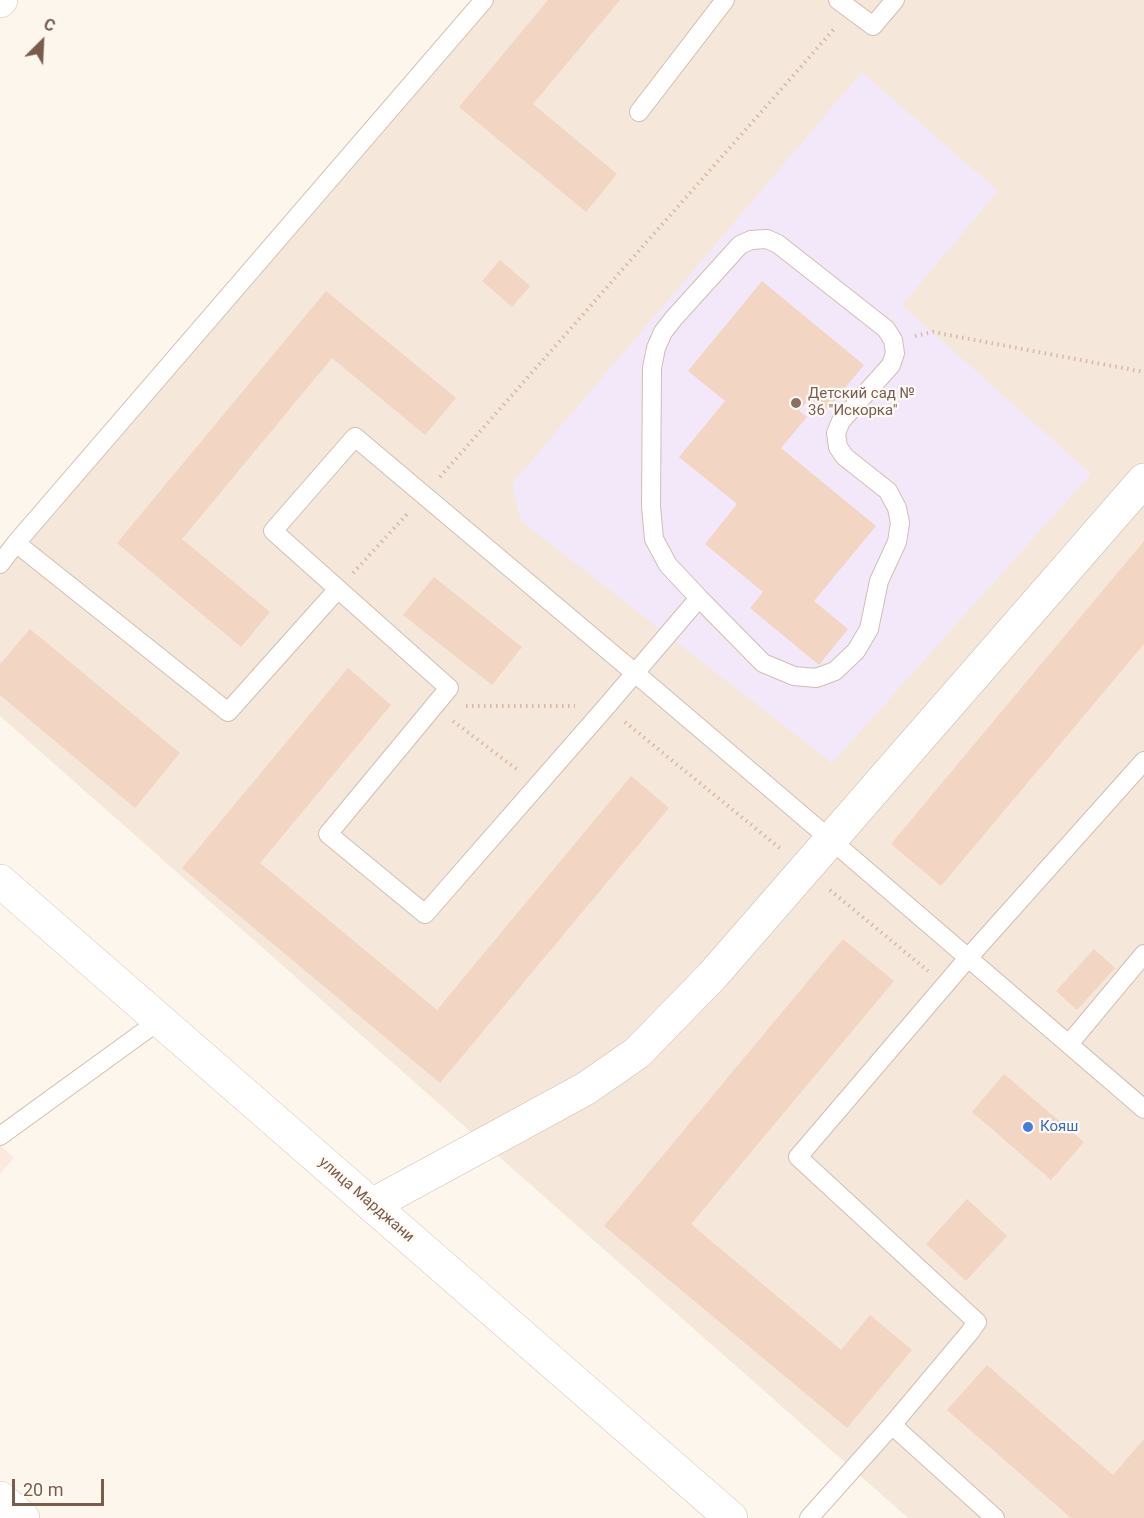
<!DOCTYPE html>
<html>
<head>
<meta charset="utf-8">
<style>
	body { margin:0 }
	#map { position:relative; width:1144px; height:1518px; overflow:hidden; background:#fdf6ec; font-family:Roboto,sans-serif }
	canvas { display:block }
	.north { position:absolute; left:12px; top:12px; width:60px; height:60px; -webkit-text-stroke:4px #fffaf3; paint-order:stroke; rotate:24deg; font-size:16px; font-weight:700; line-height:24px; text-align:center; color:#7a5c4d }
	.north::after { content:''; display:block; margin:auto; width:21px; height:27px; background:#7a5c4d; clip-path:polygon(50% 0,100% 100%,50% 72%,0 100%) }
	.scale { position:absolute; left:12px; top:1479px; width:92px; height:27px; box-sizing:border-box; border:3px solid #7a5c4d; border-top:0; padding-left:8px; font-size:18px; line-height:21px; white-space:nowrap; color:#7a5c4d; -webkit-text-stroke:4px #fffaf3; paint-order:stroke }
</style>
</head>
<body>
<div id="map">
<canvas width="1144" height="1518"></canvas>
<div class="north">С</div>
<div class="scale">20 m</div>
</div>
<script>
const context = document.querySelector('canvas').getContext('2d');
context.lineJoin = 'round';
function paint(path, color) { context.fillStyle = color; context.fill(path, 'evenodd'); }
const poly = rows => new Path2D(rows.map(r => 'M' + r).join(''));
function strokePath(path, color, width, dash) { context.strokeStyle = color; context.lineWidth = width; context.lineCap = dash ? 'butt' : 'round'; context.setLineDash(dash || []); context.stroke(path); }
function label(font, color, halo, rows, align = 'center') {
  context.font = font + ' Roboto,sans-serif'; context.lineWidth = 4.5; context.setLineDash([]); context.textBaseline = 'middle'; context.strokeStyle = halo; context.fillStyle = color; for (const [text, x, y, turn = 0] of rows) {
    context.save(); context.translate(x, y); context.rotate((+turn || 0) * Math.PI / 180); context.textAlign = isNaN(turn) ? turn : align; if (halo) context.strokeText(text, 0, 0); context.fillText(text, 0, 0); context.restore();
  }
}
const residential = poly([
	[478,0,1144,0,1144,1518,908,1518,0,716,0,548]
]);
const commercial = poly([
	[0,1145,14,1158,0,1174]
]);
const education = poly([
	[862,72,998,191,902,305,1091,474,832,763,521,521,512,484]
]);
const building = poly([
	[548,0,620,0,533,104,617,174,586,212,459,107],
	[500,260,530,286,512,307,482,281],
	[762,281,864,365,826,411,810,398,799,411,807,417,781,448,876,526,814,601,848,629,819,665,750,608,763,592,705,544,737,504,679,457,725,401,688,371],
	[326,291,456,398,425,435,332,358,182,539,270,612,241,647,117,543],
	[1144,541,1144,644,941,886,891,844],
	[434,577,522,647,492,685,403,615],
	[30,629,180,753,135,808,0,695,0,664],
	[348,668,391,705,260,863,437,1010,631,776,669,808,440,1083,182,868],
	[843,939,894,981,691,1224,841,1350,870,1315,912,1350,847,1428,604,1226],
	[1094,949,1115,968,1077,1010,1056,991],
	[1004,1074,1084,1142,1051,1180,972,1112],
	[967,1199,1007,1236,966,1281,926,1244],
	[987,1365,1113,1475,1144,1439,1144,1518,1071,1518,947,1410]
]);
const path = poly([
	[915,336,933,332,1144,372],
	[440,477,835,28],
	[353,573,409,512],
	[466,706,575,706],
	[453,721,519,771],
	[625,722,782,850],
	[830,890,928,971]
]);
const service = poly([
	[838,0,873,26,895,0],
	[639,112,725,0],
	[16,543,484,0],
	[0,564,16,543,228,712,338,589],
	[699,598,763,663,794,676,816,678,835,671,856,651,869,629,879,581,897,542,900,523,897,508,888,491,845,457,838,447,836,433,841,421,891,365,895,353,893,340,886,329,778,244,767,239,751,240,740,245,674,318,663,332,656,348,652,368,651,506,654,539,668,565,699,598,635,673,606,707,425,914,328,834,449,688,273,531,355,437,635,673,831,840,1144,1109],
	[1069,1044,1144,954],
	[0,1136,160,1020],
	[892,1425,995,1518],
	[809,1518,892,1425,970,1332,977,1322,798,1157,968,958,1144,761]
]);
const minor = poly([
	[372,1205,585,1089,637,1053,712,976,1144,480],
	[0,1498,23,1518]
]);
const tertiary = poly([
	[0,1,1,0],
	[0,881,731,1518]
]);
const markers = [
	[796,403,6,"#8d6e63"],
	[1028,1127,6,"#3f7fe0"]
];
const educationNames = [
	["Детский сад №",808,394],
	["36 \"Искорка\"",808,411]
];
const shopNames = [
	["Кояш",1040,1127]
];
const streetNames = [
	["улица Марджани",366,1200,41]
];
paint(residential, '#f5e8da');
paint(commercial, '#fde8e0');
paint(education, '#f3e8fa');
paint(building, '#f3d5c3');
strokePath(service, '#d1beb0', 20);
strokePath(minor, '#d1beb0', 34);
strokePath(tertiary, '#d1beb0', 34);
strokePath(path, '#d9b8a5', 4, [1.5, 4.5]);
strokePath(service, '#fff', 18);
strokePath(minor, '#fff', 33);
strokePath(tertiary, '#fff', 33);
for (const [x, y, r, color] of markers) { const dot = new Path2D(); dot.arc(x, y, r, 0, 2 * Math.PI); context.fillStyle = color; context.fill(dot); strokePath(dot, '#fffaf3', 2); }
label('15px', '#785e54', '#fffaf3', educationNames, 'left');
label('15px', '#366cbe', '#fffaf3', shopNames, 'left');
label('15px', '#7a5c4d', '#fffaf3', streetNames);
</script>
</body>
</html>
